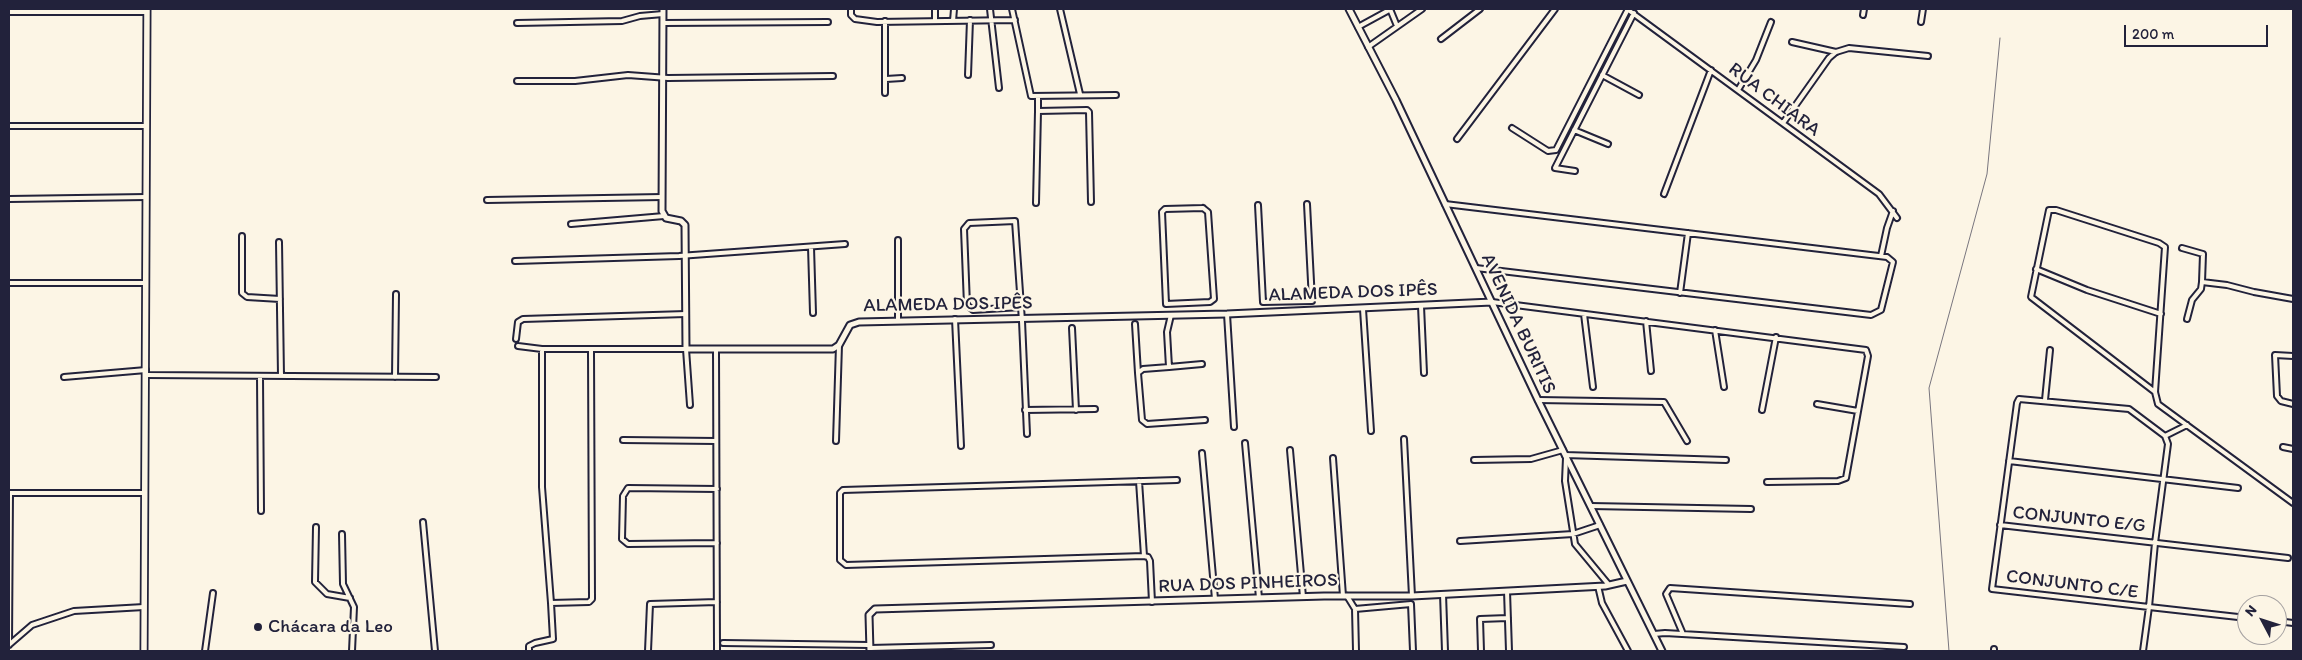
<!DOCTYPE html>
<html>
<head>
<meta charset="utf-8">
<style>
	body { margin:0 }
	#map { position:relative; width:2302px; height:660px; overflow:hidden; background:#fcf5e5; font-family:Itim,sans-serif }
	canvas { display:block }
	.frame { position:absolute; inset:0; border:10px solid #22223b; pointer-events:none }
	.north { position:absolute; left:2237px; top:595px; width:50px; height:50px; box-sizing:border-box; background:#fcf5e5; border:1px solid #a5a1a1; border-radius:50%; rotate:310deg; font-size:14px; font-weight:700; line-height:20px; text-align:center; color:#22223b }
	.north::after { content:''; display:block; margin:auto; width:18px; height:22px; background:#22223b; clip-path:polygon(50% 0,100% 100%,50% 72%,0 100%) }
	.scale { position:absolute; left:2124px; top:25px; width:144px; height:22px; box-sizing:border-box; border:2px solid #22223b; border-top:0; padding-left:6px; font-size:15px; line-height:18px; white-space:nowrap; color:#22223b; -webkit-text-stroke:4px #fcf5e5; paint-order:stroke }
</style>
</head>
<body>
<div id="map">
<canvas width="2302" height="660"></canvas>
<div class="frame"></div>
<div class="north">N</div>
<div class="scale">200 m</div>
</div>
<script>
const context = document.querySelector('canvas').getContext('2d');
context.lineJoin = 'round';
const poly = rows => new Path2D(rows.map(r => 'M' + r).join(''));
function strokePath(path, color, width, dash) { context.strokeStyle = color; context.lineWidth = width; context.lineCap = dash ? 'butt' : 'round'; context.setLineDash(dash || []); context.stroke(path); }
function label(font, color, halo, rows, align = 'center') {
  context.font = font + ' Itim,sans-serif'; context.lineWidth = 4.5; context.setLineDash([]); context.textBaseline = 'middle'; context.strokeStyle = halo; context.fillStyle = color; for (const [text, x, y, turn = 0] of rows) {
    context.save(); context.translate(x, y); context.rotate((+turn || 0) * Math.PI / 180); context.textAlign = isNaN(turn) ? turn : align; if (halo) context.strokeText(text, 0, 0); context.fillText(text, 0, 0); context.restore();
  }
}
const stream = poly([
	[1949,651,1929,388,1987,174,2000,38]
]);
const minor = poly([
	[851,9,851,15,855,19,877,22,1015,20],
	[935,9,935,21],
	[990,9,999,88],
	[1012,9,1031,96,1116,95],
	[1060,9,1080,94],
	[1390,9,1397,26],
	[1627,9,1879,194,1897,218],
	[9,12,147,12],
	[1863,15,1864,9],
	[885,21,885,93],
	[953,21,954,9],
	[1921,22,1923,9],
	[517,23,622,21,640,16,663,14],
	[663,23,828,22],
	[1358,27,1391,9],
	[1441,39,1480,9],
	[1792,42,1836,52],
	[1368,47,1422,9],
	[968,75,970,20],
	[1602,75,1639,95],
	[886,79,902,78],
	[517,81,575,81,628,75,668,78,833,76],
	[1738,90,1756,60,1771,22],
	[1038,96,1038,111],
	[1783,123,1829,58,1836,52,1849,48,1928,56],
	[9,126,146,126],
	[1512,128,1548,151,1556,150,1628,9],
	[1574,130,1608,144],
	[1457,139,1555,9],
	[1575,171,1555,168,1634,13],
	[1664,194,1711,70],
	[9,199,146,197],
	[487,200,662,197],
	[1036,203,1038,111,1087,110,1089,112,1091,202],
	[1445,204,1887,257,1893,262,1881,310,1871,315,1476,268],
	[1258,205,1263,302,1312,301,1307,204],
	[1203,208,1208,212,1214,299,1210,302,1166,304,1162,212,1165,209,1203,208],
	[571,224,664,216],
	[242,236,242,293,247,297,280,299],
	[898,240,898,320],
	[279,242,281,376],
	[811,247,813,313],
	[2182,248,2203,254,2202,282],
	[1881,256,1887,228,1893,211],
	[515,261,679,256,845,244],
	[2036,269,2087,290,2161,314],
	[9,283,146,283],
	[1680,293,1688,233],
	[1492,302,1866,350,1868,356,1846,478,1838,481,1767,482],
	[1421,306,1424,373],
	[1021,307,973,310,967,305,964,229,969,223,1015,221,1022,321,1027,434],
	[1363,309,1371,431],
	[1227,314,1234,427],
	[1584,314,1593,387],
	[1171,315,1167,332,1169,367,1143,369,1138,373,1142,420,1147,424,1205,420],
	[955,319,961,446],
	[2187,319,2192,300,2201,289,2202,282,2227,285,2254,292,2293,299],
	[1646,321,1651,371],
	[1135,324,1138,373],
	[1072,328,1076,410],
	[1715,330,1724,387],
	[516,339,518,322,523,319,686,314],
	[518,346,542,349,686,349,690,405],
	[542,349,542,487,551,603,589,602,592,599,591,350],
	[716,349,717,651],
	[2293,356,2275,355,2277,396,2281,401,2293,404],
	[1169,367,1202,364],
	[146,375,436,377],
	[64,377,146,370],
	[260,377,261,511],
	[395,377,396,294],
	[2155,392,2031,297,2049,210,2056,210,2159,243,2165,247,2155,392,2158,404,2293,503],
	[1538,400,1664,402,1687,441],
	[2045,400,2050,350],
	[1817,404,1858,411],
	[1025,410,1095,409],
	[1762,410,1776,337],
	[2165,436,2187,425],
	[1404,439,1412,596],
	[623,440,716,441],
	[836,441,839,345],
	[1245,443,1259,598],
	[2283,447,2293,449],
	[1290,450,1303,597],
	[1202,453,1215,599],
	[1565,455,1726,460],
	[1333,458,1343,596],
	[1566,458,1565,481,1575,544,1609,585],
	[1474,460,1531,459,1563,450],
	[2009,461,2238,488],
	[1139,481,1144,556,846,565,840,560,840,493,843,490,1177,480],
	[717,489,628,488,623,496,622,539,628,544,717,543],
	[9,493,145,493],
	[1591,506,1751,509],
	[423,522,435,651],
	[2000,525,2288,558],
	[316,527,315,582,327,594,350,598],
	[342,534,343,584,354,607,352,651],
	[1460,541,1573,534,1600,525],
	[1144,556,1148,557,1150,561,1152,602],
	[1598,586,1602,603,1628,651],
	[1507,591,1509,651],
	[1443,594,1445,651],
	[1347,596,1355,609],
	[2277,621,2293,623],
	[1654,634,1665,633,1904,647],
	[1683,634,1666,594,1670,588,1910,604],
	[723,643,869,645],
	[10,644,32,625,74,611,144,607],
	[9,645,10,493],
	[870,648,991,645],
	[1994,649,1994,651],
	[205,651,213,593],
	[529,651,529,646,535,643,553,639,551,603],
	[648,651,650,604,717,602],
	[1356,651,1355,609,1411,604,1413,651],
	[1481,651,1480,619,1508,618],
	[2143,651,2149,607,2155,543,2168,444,2165,436,2129,409,2019,399,2017,403,1992,589,2149,607,2247,618]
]);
const tertiary = poly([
	[663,9,662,211,666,218,681,221,685,225,686,349,833,349,839,345,850,325,859,322,1227,314,1492,302],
	[1349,9,1396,100,1538,400,1662,651],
	[870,651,869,615,875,609,1324,596,1412,596,1605,586,1627,581]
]);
const secondary = poly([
	[144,651,147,9]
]);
const markers = [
	[258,627,5,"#22223b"]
];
const streetNames = [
	["RUA CHIARA",1774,100,37],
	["ALAMEDA DOS IPÊS",1353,293,-2],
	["ALAMEDA DOS IPÊS",948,305,-1],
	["AVENIDA BURITIS",1518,324,65],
	["CONJUNTO E/G",2079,520,6],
	["RUA DOS PINHEIROS",1248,584,-2],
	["CONJUNTO C/E",2072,585,7]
];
const poiNames = [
	["Chácara da Leo",268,627]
];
strokePath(stream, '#78757e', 1);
strokePath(minor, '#22223b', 8);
strokePath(tertiary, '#22223b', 9);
strokePath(secondary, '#22223b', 9);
strokePath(minor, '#fcf5e5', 4);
strokePath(tertiary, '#fcf5e5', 5);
strokePath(secondary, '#fcf5e5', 5.5);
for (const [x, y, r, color] of markers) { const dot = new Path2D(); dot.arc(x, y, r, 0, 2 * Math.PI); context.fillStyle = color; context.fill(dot); strokePath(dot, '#fcf5e5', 2); }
label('19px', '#22223b', '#fcf5e5', streetNames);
label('19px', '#22223b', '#fcf5e5', poiNames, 'left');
</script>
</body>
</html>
